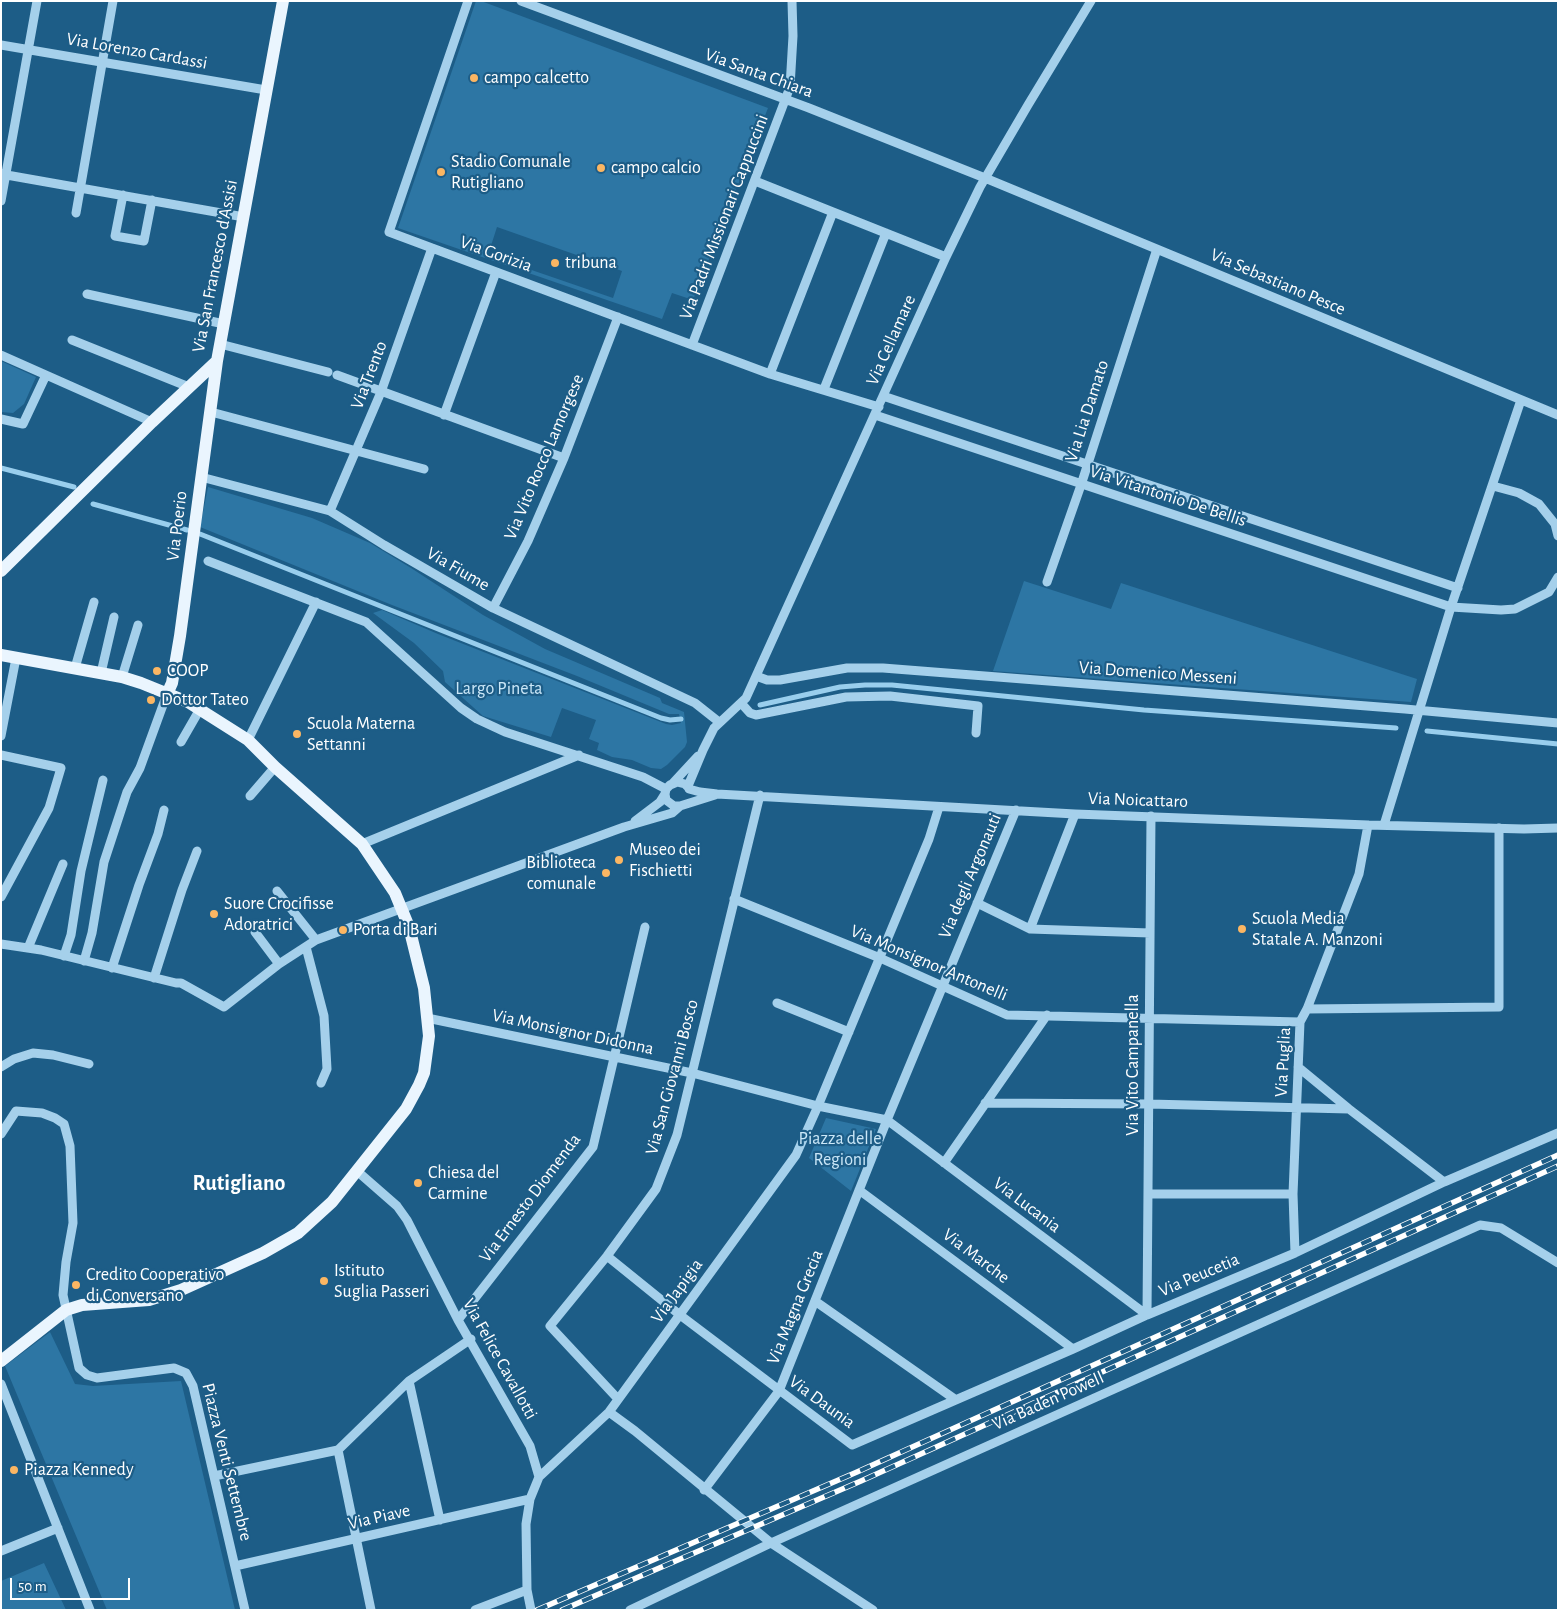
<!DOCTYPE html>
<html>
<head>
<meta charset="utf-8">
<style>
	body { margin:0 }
	#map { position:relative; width:1559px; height:1611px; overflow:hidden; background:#1d5d87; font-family:"Alegreya Sans",sans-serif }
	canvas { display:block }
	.frame { position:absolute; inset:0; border:2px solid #fff; pointer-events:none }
	.scale { position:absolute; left:10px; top:1578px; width:120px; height:22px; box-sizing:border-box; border:2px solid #fff; border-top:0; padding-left:6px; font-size:15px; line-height:18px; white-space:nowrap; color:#fff; -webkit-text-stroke:4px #1d5d87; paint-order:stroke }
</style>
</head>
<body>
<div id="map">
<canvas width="1559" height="1611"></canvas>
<div class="frame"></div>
<div class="scale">50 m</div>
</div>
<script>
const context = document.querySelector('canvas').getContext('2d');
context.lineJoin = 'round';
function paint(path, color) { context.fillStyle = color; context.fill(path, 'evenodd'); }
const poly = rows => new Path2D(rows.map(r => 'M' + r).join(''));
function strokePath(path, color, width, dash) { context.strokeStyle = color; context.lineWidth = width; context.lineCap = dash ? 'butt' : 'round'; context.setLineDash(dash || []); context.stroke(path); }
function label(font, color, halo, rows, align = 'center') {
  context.font = font + ' "Alegreya Sans",sans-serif'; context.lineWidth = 4.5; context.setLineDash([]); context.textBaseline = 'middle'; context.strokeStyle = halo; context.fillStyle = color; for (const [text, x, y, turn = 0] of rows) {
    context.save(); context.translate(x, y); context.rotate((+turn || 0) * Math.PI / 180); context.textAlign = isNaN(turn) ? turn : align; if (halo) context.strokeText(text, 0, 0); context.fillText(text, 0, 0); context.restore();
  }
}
const green = poly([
	[476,1,481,1,768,108,693,300,672,293,662,319,398,228],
	[497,227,622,271,613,298,488,255],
	[1,361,36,377,24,404,13,413,1,412],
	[208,487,312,518,370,543,411,568,483,615,545,649,660,698,662,703,684,712,687,742,685,747,667,765,661,769,651,768,632,760,612,757,597,750,599,743,589,739,596,720,562,708,551,737,483,716,445,682,443,671,414,643,373,613,382,610,438,634,666,724,672,725,681,723,679,714,669,714,577,676,392,605,200,527],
	[1024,581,1111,609,1121,583,1417,679,1411,702,993,671],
	[826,1118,876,1129,851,1191,809,1158],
	[50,1332,75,1384,93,1386,181,1381,235,1610,107,1610,5,1366],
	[44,1563,66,1610,1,1610,1,1581]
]);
const stream = poly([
	[1,468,74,487],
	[93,504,187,530],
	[200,534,661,718,670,720,681,719],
	[760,705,840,687,865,685,892,685,1144,710,1396,728],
	[1427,731,1558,744]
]);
const minor = poly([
	[468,1,389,232,770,374,879,407],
	[521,1,809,108,985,178,1558,415],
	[1,45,266,90],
	[1,174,244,217],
	[755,181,946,257],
	[123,195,115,236,144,241,152,200],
	[1,201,37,1],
	[76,213,113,1],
	[87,294,224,324],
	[72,340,189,387],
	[220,344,328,372],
	[692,345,790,87,793,36,792,1],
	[1,355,46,375],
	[770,374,833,212],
	[337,375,564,458],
	[824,389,886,233],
	[883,396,1458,588],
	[211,412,424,469],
	[444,415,496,272],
	[875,415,1451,607,1501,610,1515,609,1549,592,1558,577],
	[1,419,23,424,46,375,152,422],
	[201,477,330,511,384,545,493,608,695,703,719,722],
	[1493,486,1519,493,1539,504,1555,524,1558,536],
	[330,511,381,392,432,248],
	[208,561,366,622,461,708,477,719,505,732,643,777,666,789],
	[1047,582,1081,485,1157,249],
	[493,608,528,541,564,458,618,317],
	[75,668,94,602],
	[101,673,114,617],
	[756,676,767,680,780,680,847,668,883,668,1405,709,1558,723],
	[122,677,138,625],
	[741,703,750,713,756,715,846,697,890,696,978,706,976,733],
	[1,736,16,658],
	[248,740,316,602],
	[181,742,200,709],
	[1,755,61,768,49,808,1,897],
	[673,783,698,756],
	[688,786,703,750,714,728,746,698,756,676,946,257,980,187,1028,105,1091,1],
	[689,789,700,792,717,794,1075,814,1368,825,1524,829,1558,828],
	[250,796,275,767],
	[680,806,674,806,666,800,665,794,666,789,670,785,677,782,685,784,690,789],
	[635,821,660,802,665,794],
	[1384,825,1451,607,1521,400],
	[362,844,579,755],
	[277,891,316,940],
	[734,899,880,958,1007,1015,1300,1022],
	[977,903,1030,929,1150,933],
	[1030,929,1075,814],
	[255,932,279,964],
	[1,944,41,950,176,983,181,983,224,1007,279,964,316,940,624,827,672,813,680,806,715,795],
	[306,947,324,1016,327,1069,321,1083],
	[28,948,63,864],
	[64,956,71,935,81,871,103,780],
	[84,961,92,933,104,862,127,792,140,768,167,694],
	[112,968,139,885,158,834,164,810],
	[154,978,182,890,197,851],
	[777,1003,849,1032],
	[1307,1009,1499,1007,1499,828],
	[427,1018,692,1073,818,1106,887,1120,1147,1315],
	[1,1067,14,1059,33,1053,53,1055,89,1064],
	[1298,1067,1349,1109,1444,1182],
	[985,1103,1149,1104,1349,1109],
	[1,1134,16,1111,42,1113,55,1118,64,1124,70,1146,73,1223,66,1262,63,1295,79,1368,87,1375,97,1378,174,1368,186,1373,193,1386,245,1610],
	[944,1163,1047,1015],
	[357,1171,397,1206,407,1220,458,1320,530,1446,539,1477,530,1499,526,1524,527,1590,531,1610],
	[859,1190,1073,1349],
	[1148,1194,1293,1194],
	[1295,1253,1293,1194,1300,1022,1307,1009,1359,874,1368,825],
	[607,1256,680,1315,852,1445,1073,1349,1147,1315,1295,1253,1444,1182,1558,1133],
	[815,1301,956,1400],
	[1147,1315,1151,816],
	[458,1320,593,1147,645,927],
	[409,1381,440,1520],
	[1,1384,90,1610],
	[618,1399,550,1326,607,1256,656,1189,677,1135,760,795],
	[609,1412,635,1431,771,1543,873,1610],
	[338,1450,371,1610],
	[214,1476,338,1450,409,1381,471,1339],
	[539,1477,609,1412,796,1155,818,1106,929,839,939,807],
	[704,1490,779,1391,887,1120,1016,810],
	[1,1551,58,1528],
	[235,1566,530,1499],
	[475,1610,527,1590],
	[630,1610,771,1543,1480,1225,1501,1228,1558,1263]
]);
const major = poly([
	[1,571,152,422,217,361],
	[1,655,122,677,141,683,188,702,248,740,275,767,362,844,395,893,409,927,424,988,429,1036,424,1073,419,1085,406,1109,332,1202,298,1233,263,1253,181,1290,149,1300,82,1305,66,1310,1,1361],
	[167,694,172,683,180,636,217,361,283,1]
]);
const rail = poly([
	[537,1610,857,1472,1558,1155],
	[562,1610,861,1481,1558,1166]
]);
const markers = [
	[474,78,5,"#fbb663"],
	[601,168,5,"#fbb663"],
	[441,172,5,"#fbb663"],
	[555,263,5,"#fbb663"],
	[157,671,5,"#fbb663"],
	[151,700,5,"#fbb663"],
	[297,734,5,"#fbb663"],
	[619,860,5,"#fbb663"],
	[606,873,5,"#fbb663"],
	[214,914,5,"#fbb663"],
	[1242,929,5,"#fbb663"],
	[343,930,5,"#fbb663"],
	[418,1183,5,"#fbb663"],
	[324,1281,5,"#fbb663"],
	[76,1285,5,"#fbb663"],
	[14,1470,5,"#fbb663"]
];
const streetNames = [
	["Via Lorenzo Cardassi",137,51,10],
	["Via Santa Chiara",759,73,20],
	["Via Padri Missionari Cappuccini",724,217,-69],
	["Via Gorizia",496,254,20],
	["Via San Francesco d'Assisi",215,266,-79],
	["Via Sebastiano Pesce",1278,282,23],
	["Via Cellamare",891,340,-66],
	["Via Trento",369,375,-69],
	["Via Lia Damato",1087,411,-72],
	["Via Vito Rocco Lamorgese",544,457,-67],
	["Via Vitantonio De Bellis",1168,496,18],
	["Via Poerio",177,526,-83],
	["Via Fiume",458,569,30],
	["Via Domenico Messeni",1158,673,4],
	["Via Noicattaro",1138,800,2],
	["Via degli Argonauti",970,876,-67],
	["Via Monsignor Antonelli",929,963,23],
	["Via Monsignor Didonna",573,1032,12],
	["Via Puglia",1283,1062,-87],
	["Via Vito Campanella",1133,1065,-90],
	["Via San Giovanni Bosco",672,1077,-75],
	["Via Ernesto Diomenda",530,1198,-53],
	["Via Lucania",1027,1205,37],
	["Via Marche",976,1256,37],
	["Via Peucetia",1199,1275,-23],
	["Via Japigia",677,1291,-54],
	["Via Magna Grecia",795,1307,-68],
	["Via Felice Cavallotti",500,1359,61],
	["Via Baden Powell",1048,1401,-24],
	["Via Daunia",822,1402,36],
	["Piazza Venti Settembre",227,1462,76],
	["Via Piave",379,1517,-13]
];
const poiNames = [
	["campo calcetto",484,78],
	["Stadio Comunale",451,162],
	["Rutigliano",451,183],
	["campo calcio",611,168],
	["tribuna",565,263],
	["COOP",167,671],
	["Dottor Tateo",161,700],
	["Scuola Materna",307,724],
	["Settanni",307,745],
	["Museo dei",629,850],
	["Fischietti",629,871],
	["Biblioteca",596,863,"right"],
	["comunale",596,884,"right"],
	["Suore Crocifisse",224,904],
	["Adoratrici",224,925],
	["Scuola Media",1252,919],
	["Statale A. Manzoni",1252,940],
	["Porta di Bari",353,930],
	["Chiesa del",428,1173],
	["Carmine",428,1194],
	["Istituto",334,1271],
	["Suglia Passeri",334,1292],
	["Credito Cooperativo",86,1275],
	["di Conversano",86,1296],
	["Piazza Kennedy",24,1470]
];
const parkNames = [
	["Largo Pineta",499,689],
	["Piazza delle",840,1139],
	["Regioni",840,1160]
];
const districtNames = [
	["Rutigliano",239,1183]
];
paint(green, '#2d76a4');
strokePath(stream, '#99ceed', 5);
strokePath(minor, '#a5d0eb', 9);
strokePath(major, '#eaf5fe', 12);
strokePath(rail, '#fff', 5.5);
strokePath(rail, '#1d5d87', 4, [11]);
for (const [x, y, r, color] of markers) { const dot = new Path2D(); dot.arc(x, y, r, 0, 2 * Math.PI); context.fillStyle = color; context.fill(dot); strokePath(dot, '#1d5d87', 2); }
label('18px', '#fff', '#1d5d87', streetNames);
label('18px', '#fff', '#1d5d87', poiNames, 'left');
label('18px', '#cae7f8', '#1d5d87', parkNames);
label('bold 22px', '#fff', '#1d5d87', districtNames);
</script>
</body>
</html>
